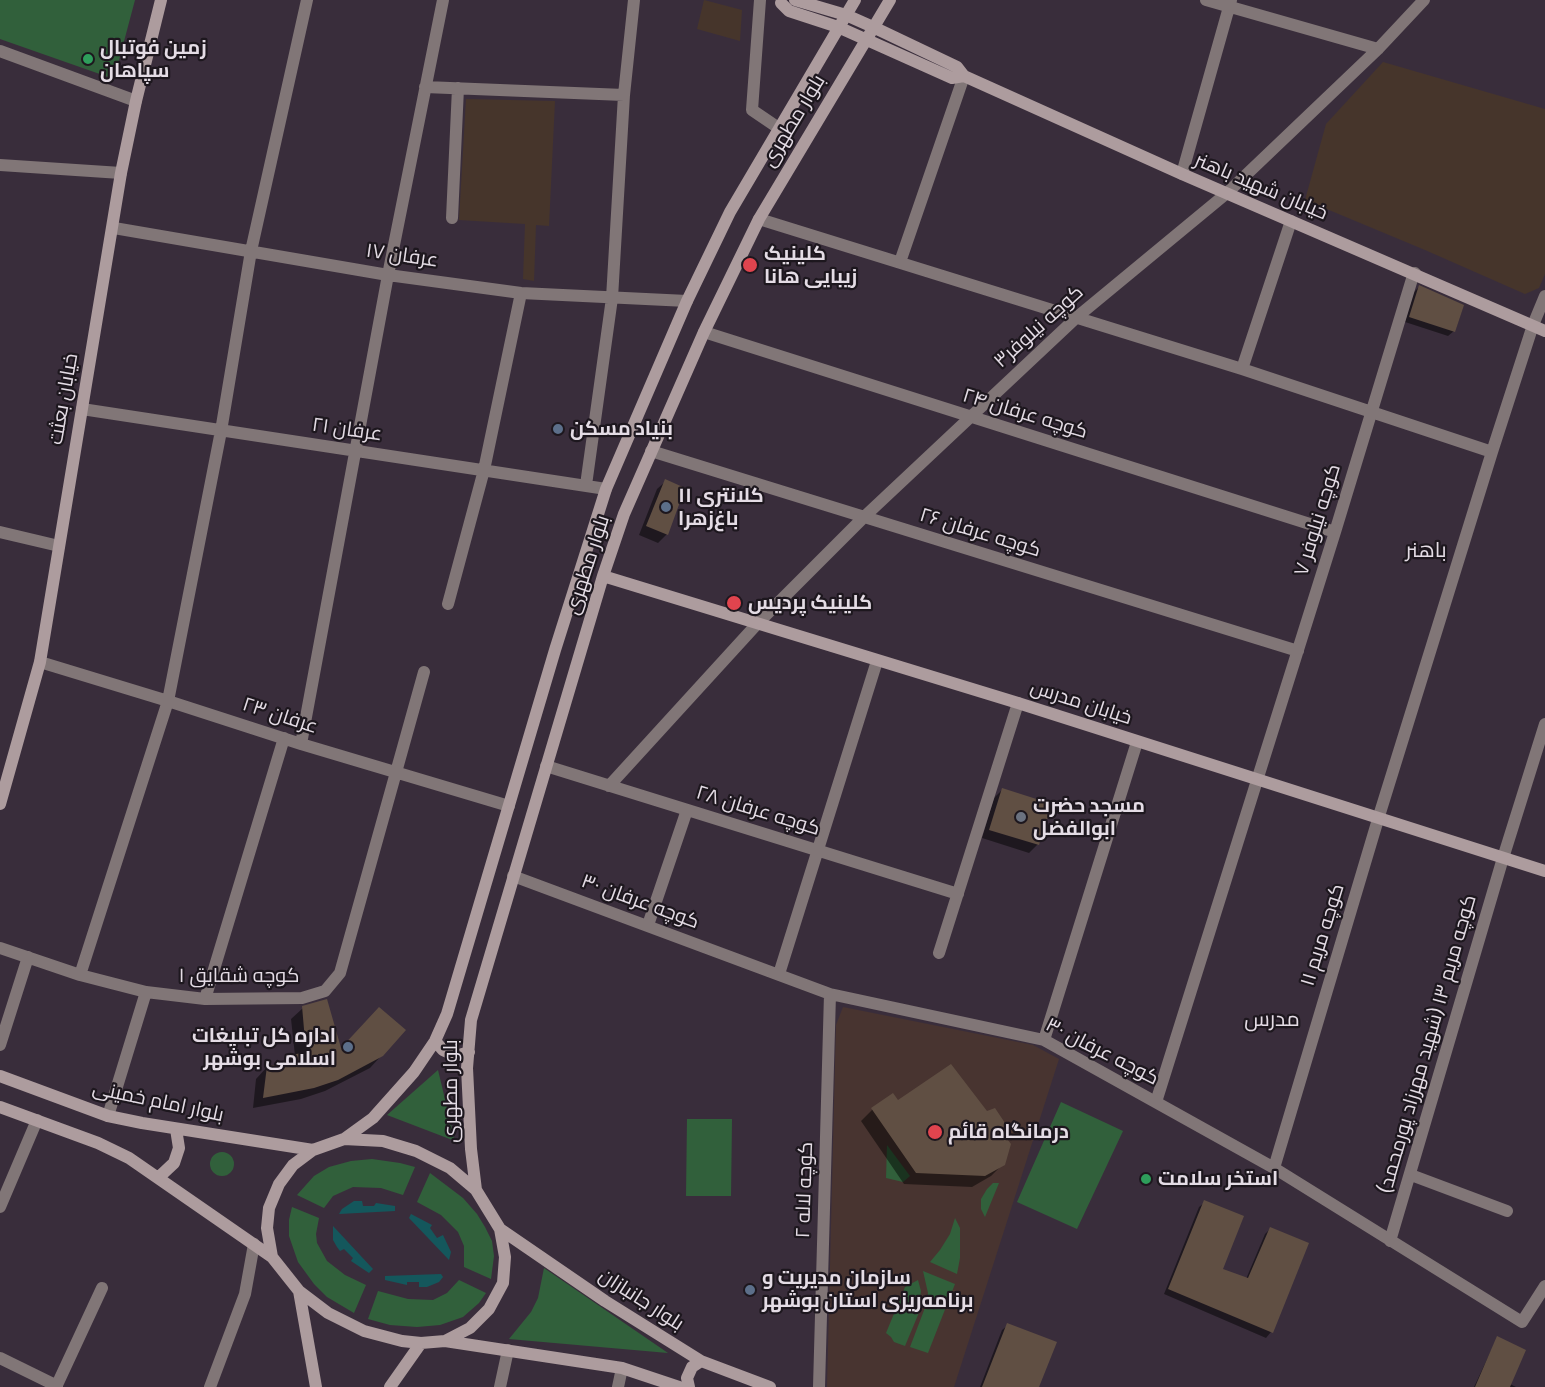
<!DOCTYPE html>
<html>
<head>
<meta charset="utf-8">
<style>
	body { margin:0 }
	canvas { display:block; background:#392d3b }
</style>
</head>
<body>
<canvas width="1545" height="1387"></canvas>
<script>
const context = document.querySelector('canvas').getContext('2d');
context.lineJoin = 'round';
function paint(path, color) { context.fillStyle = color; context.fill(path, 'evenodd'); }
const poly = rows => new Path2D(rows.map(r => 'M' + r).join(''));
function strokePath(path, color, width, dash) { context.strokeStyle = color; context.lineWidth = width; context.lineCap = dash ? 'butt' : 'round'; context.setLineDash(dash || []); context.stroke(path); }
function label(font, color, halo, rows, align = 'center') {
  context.font = font + ' "Fira Sans Condensed",Cairo,sans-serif'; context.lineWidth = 4.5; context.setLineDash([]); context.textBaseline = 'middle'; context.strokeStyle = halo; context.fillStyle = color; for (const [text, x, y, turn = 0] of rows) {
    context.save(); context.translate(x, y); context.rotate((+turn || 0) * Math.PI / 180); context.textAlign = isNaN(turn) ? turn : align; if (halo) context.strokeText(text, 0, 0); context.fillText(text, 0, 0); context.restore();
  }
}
const education = poly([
	[704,0,742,10,740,41,697,29],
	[1383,62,1545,109,1545,274,1539,288,1525,294,1425,250,1305,200,1326,124],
	[466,99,555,101,549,226,536,225,534,281,523,279,525,224,459,220]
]);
const medical = poly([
	[843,1007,1033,1045,1059,1059,954,1387,827,1387,836,1025]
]);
const green = poly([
	[0,0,135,0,114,79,0,39],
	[438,1070,455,1141,387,1115],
	[1061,1102,1123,1131,1077,1229,1017,1202],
	[687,1119,732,1119,731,1196,686,1196],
	[887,1145,910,1176,903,1182,886,1178],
	'210 1164a12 12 0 1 1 24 0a12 12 0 1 1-24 0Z',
	[372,1159,400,1163,415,1167,403,1195,381,1188,353,1187,333,1196,324,1208,297,1195,314,1176,329,1167,351,1161],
	[430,1173,463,1198,477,1214,485,1227,492,1241,494,1256,491,1279,464,1267,464,1246,458,1232,441,1215,417,1202],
	[993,1183,999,1183,985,1217,981,1209,981,1199,987,1189],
	[292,1207,319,1218,316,1234,317,1243,327,1261,345,1275,366,1285,354,1313,327,1297,314,1284,298,1262,289,1236,289,1220],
	[955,1218,960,1228,960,1258,957,1274,930,1262,940,1250,950,1234],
	[544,1268,668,1353,509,1339,531,1312,538,1298],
	[923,1271,955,1284,928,1353,910,1347,926,1305,928,1293],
	[459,1280,486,1293,479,1303,463,1317,440,1325,417,1327,390,1325,368,1319,378,1291,408,1299,433,1300,447,1293],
	[918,1280,921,1291,918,1315,905,1346,894,1342,891,1337,886,1333,905,1287]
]);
const water = poly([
	[354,1201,362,1201,363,1206,374,1206,376,1203,395,1206,395,1211,339,1214,342,1209],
	[411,1214,432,1225,430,1228,437,1238,443,1235,451,1252,449,1260,409,1218],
	[333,1226,373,1269,369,1273,351,1261,353,1258,344,1249,340,1251,337,1247,333,1240],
	[441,1274,443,1277,439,1282,427,1287,419,1287,419,1282,407,1282,407,1285,385,1280,385,1276]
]);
const shadow = poly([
	[1419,287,1454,331,1448,336,1405,322,1414,292],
	[666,481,667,534,658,543,639,535,657,489],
	[1002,790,1038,844,1029,853,982,838,994,798],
	[303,1008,340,1050,382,1055,370,1068,325,1091,301,1099,253,1108,256,1079,267,1067,284,1066,295,1056,291,1019],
	[893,1095,898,1102,986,1113,1007,1129,1002,1134,1003,1164,991,1176,972,1187,904,1184,861,1121,872,1110],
	[1205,1202,1221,1269,1246,1279,1265,1234,1270,1229,1307,1244,1271,1332,1266,1338,1164,1294,1199,1207],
	[1008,1325,1038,1387,980,1387,1002,1330],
	[1497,1338,1510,1384,1516,1387,1474,1387]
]);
const building = poly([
	[1419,285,1464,305,1455,332,1409,317],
	[665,479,685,488,668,535,646,526],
	[1002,788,1052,804,1039,845,989,830],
	[327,999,341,1048,379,1007,406,1030,383,1056,338,1080,314,1088,263,1098,267,1066,291,1063,292,1055,306,1052,302,1006],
	[951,1064,987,1111,995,1108,1009,1129,1002,1132,1011,1144,1005,1165,985,1176,916,1173,871,1108,893,1093,898,1100],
	[1204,1200,1244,1216,1223,1269,1248,1278,1270,1227,1309,1243,1273,1333,1168,1289],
	[1007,1323,1057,1342,1039,1387,982,1387],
	[1497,1336,1526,1350,1510,1387,1475,1387]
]);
const street = poly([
	[760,0,752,110,780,129],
	[1206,0,1378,49],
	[0,51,136,101],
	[425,87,624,95],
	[0,165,121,173],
	[1182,174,1231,0],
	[452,218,458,88],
	[759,219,1242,369,1492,452],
	[114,228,388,275,521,293,687,301],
	[900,262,964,76],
	[704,332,1335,532],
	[1242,369,1291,221],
	[82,409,606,489],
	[651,451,1298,651],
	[586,485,612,298,624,95,634,0],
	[0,532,59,546],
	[448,604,484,470,521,293],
	[40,662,168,701,301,744,509,806],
	[301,744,388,275,443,0],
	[546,766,958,894],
	[609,786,757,624,864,517,1077,317,1227,193,1378,49,1424,0],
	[513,876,830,994,1044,1040,1274,1168,1522,1322,1545,1286],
	[648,925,687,810],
	[0,948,80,975,146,992,205,999,302,998,325,991,340,973,424,672],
	[939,953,1018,703],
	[779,974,877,661],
	[80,975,168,701,221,431,251,251,307,0],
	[205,999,284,738],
	[1044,1040,1137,742],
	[0,1045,28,957],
	[1156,1102,1335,532,1412,279,1415,273],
	[108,1116,146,992],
	[1274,1168,1379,816,1492,452,1533,325,1545,296],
	[1411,1175,1507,1211],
	[0,1207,37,1120],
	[1390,1241,1503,858,1545,724],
	[0,1358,57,1386],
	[56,1387,102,1288],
	[210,1387,245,1294,254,1244],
	[500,1387,508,1350],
	[618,1387,622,1368],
	[819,1387,830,994]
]);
const secondary = poly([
	[795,0,846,15,873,27,957,67,964,76,1182,174,1545,331],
	[781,3,789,11,838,27,952,78,964,76],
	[603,576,1018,703,1545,871],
	[0,804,40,662,121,173,136,101,161,0],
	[435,1041,443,1050,456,1056,469,1052],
	[0,1076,108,1116,142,1123,313,1150,344,1139,383,1141,416,1151,450,1168,476,1190,500,1229,505,1257,503,1283,489,1309,470,1328,445,1341,421,1343,402,1341,364,1331,328,1313,299,1291,272,1257,267,1228,269,1208,279,1184,293,1165,313,1150],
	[0,1107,98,1143,129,1158,272,1257],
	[344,1139,373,1118,414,1072,435,1041,447,1014,555,650,606,489,687,301,730,212,855,0],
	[158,1178,174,1163,179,1148,176,1129],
	[476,1190,471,1149,467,1068,471,1020,603,576,624,514,704,332,759,219,890,0],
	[500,1229,605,1301,701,1361,770,1387],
	[299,1291,316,1387],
	[445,1341,622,1368,679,1387],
	[390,1387,421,1343],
	[689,1387,687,1378,692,1367,701,1361]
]);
const markers = [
	[88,59,6,"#2e9e5b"],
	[750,265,8,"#e0444e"],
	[558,429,6,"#5c6f8a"],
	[666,507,6,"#5c6f8a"],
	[734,603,8,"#e0444e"],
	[1021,817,6,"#6b7280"],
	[348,1047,6,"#5c6f8a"],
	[935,1132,8,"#e0444e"],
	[1146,1179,6,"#2e9e5b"],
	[750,1290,6,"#5c6f8a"]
];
const poiNames = [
	["زمین فوتبال",100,48],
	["سپاهان",100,71],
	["کلینیک",764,254],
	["زیبایی هانا",764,277],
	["بنیاد مسکن",570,429],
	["کلانتری ۱۱",678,496],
	["باغ‌زهرا",678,519],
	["کلینیک پردیس",748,603],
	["مسجد حضرت",1033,806],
	["ابوالفضل",1033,829],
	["اداره کل تبلیغات",336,1036,"right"],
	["اسلامی بوشهر",336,1059,"right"],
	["درمانگاه قائم",948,1132],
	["استخر سلامت",1158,1179],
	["سازمان مدیریت و",762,1278],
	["برنامه‌ریزی استان بوشهر",762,1301]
];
const streetNames = [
	["بلوار مطهری",794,121,-59],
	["خیابان شهید باهنر",1261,187,23],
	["عرفان ۱۷",402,256,8],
	["کوچه نیلوفر۳",1039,327,-42],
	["خیابان بعثت",64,399,-80],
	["کوچه عرفان ۲۴",1025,414,17],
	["عرفان ۲۱",347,430,8],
	["کوچه نیلوفر ۷",1318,520,-73],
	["کوچه عرفان ۲۶",980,533,17],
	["بلوار مطهری",588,565,-72],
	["خیابان مدرس",1081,703,18],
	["عرفان ۲۳",280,716,18],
	["کوچه عرفان ۲۸",758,811,17],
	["کوچه عرفان ۳۰",640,902,20],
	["کوچه مریم ۱۱",1323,935,-73],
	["کوچه شقایق ۱",239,976],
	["کوچه مریم ۱۳ (شهید مهرزاد پورمحمد)",1428,1044,-74],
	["کوچه عرفان ۳۰",1102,1052,27],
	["بلوار مطهری",451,1091,-90],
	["بلوار امام خمینی",158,1102,12],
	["کوچه لاله ۲",805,1190,-88],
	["بلوار جانبازان",641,1300,33]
];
const neighbourhoodNames = [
	["باهنر",1426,551],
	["مدرس",1272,1020]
];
paint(education, '#46352b');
paint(medical, '#483430');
paint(green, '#31603b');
paint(water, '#14575c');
paint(shadow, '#0007');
paint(building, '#604f43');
strokePath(street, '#817677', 12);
strokePath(secondary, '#ad9c9e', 12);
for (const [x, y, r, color] of markers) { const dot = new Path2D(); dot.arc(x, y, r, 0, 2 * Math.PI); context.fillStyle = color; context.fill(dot); strokePath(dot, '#1d171e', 2); }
label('bold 20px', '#e4dce5', '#1d171e', poiNames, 'left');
label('20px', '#e4dce5', '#1d171e', streetNames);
label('21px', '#e4dce5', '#1d171e', neighbourhoodNames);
</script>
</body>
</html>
